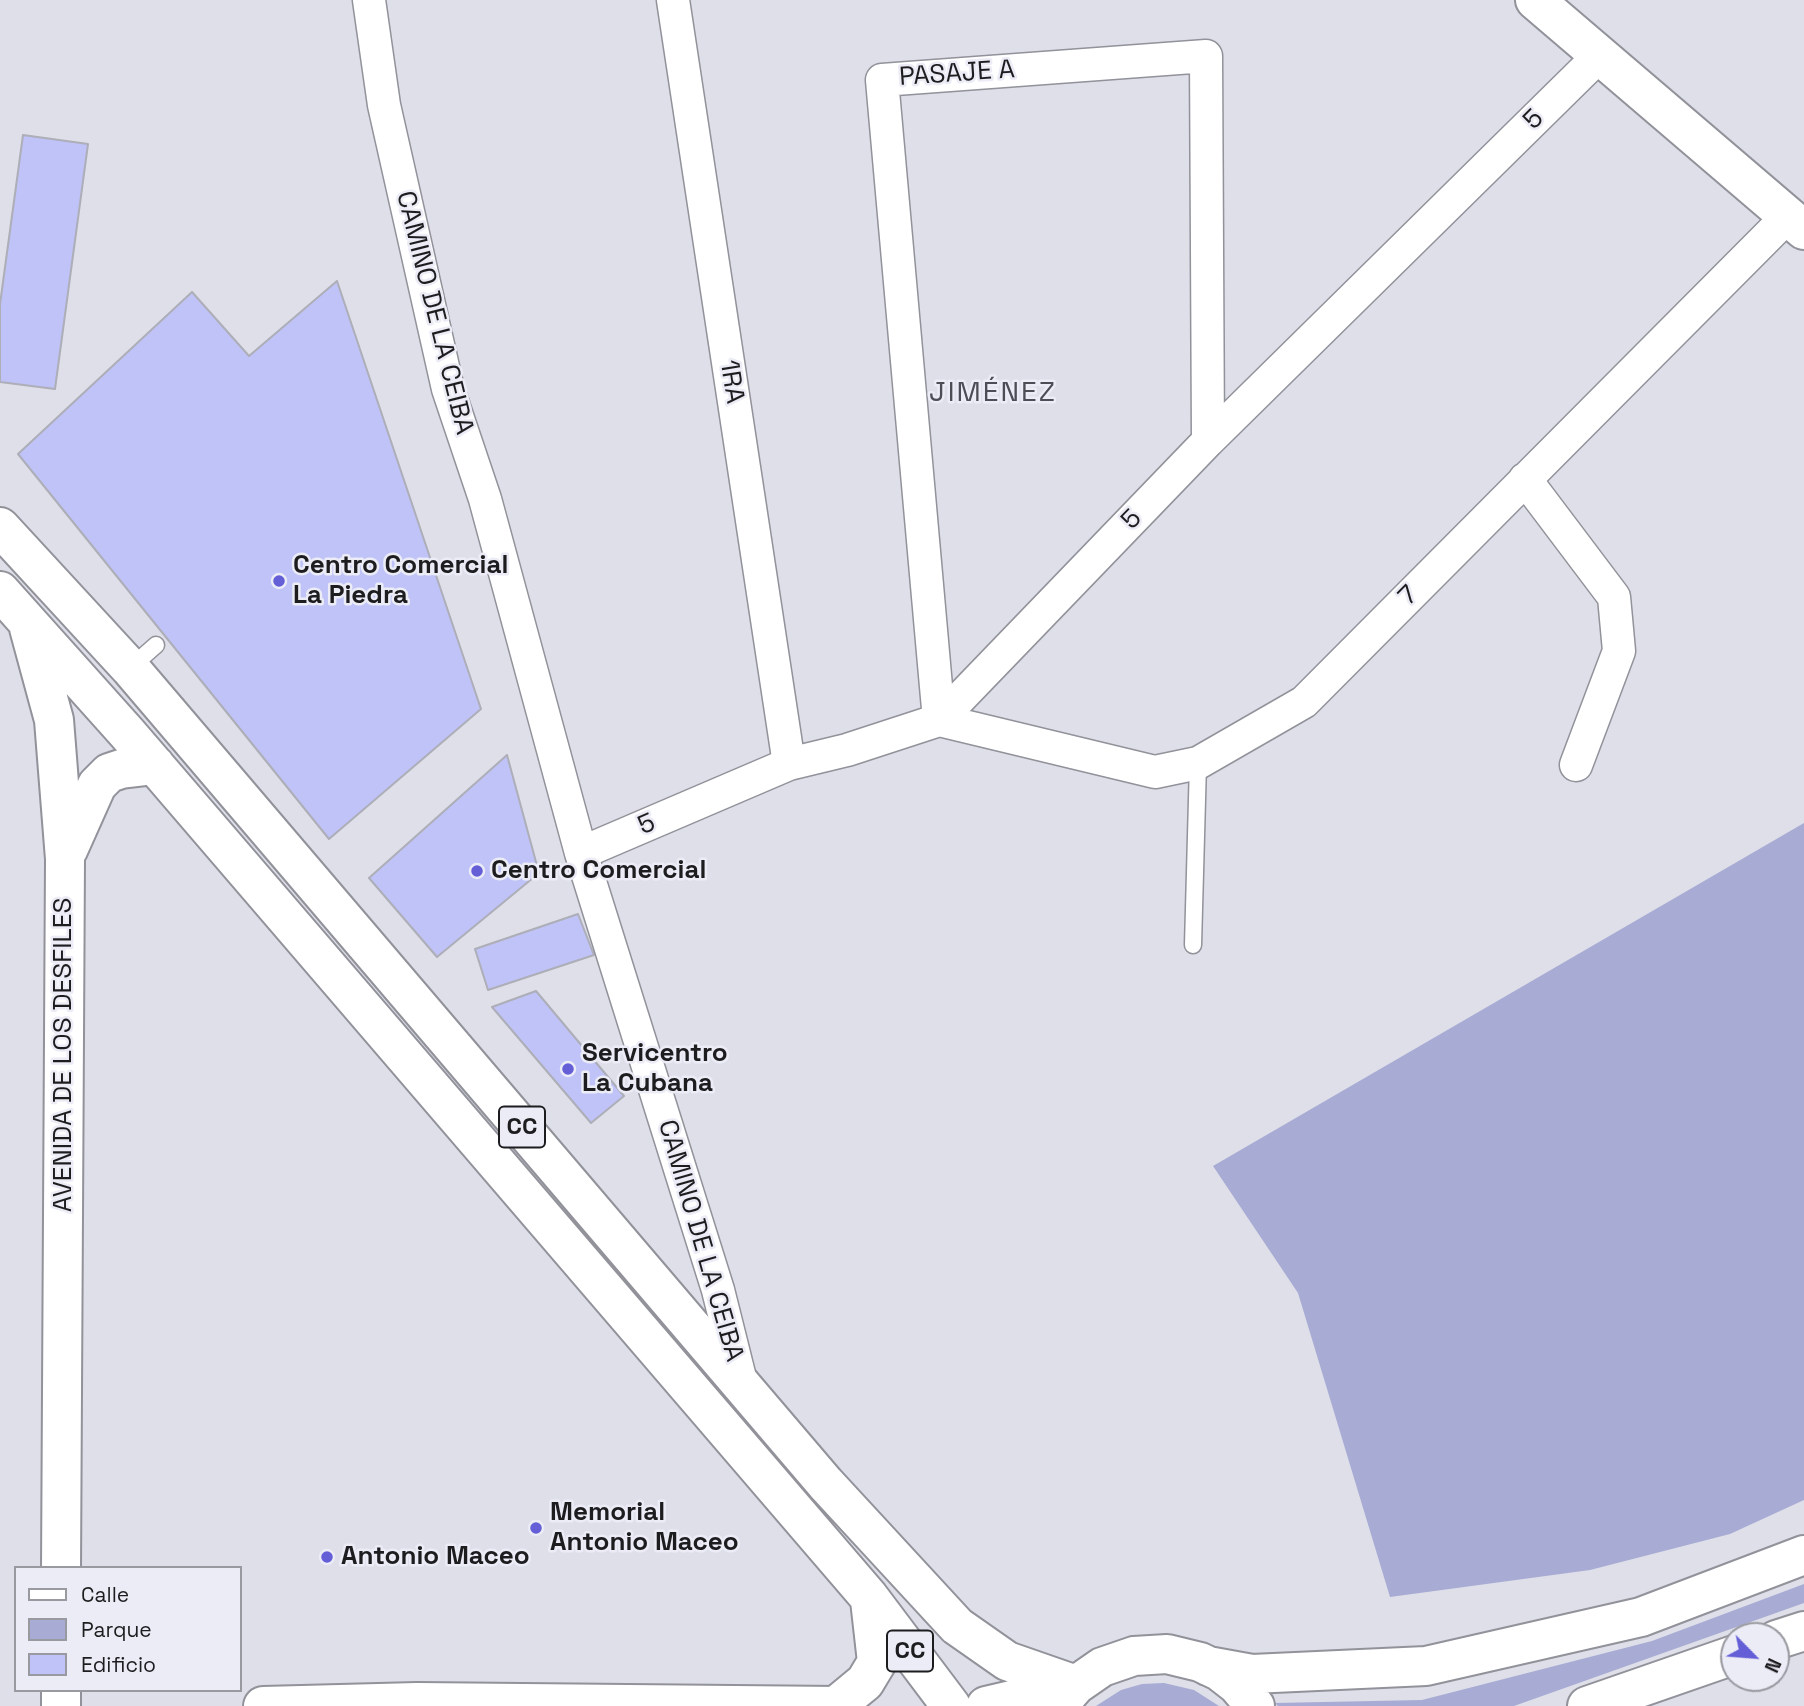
<!DOCTYPE html>
<html>
<head>
<meta charset="utf-8">
<style>
	body { margin:0 }
	#map { position:relative; width:1804px; height:1706px; overflow:hidden; background:#dedfe9; font-family:"Space Grotesk",sans-serif }
	canvas { display:block }
	.legend { position:absolute; left:14px; top:1566px; width:228px; height:126px; box-sizing:border-box; background:#ebecf6; border:2px solid #9999a0; margin:0; padding:9px 12px; list-style:none; font-size:21px; color:#1d1d20 }
	.legend li { display:flex; align-items:center; gap:14px; height:35px }
	.legend b { width:35px; border:2px solid #9999a0 }
	.north { position:absolute; left:1720px; top:1622px; width:70px; height:70px; box-sizing:border-box; background:#ebecf6; border:2px solid #9999a0; border-radius:50%; rotate:115deg; font-size:19px; font-weight:700; line-height:28px; text-align:center; color:#1d1d20 }
	.north::after { content:''; display:block; margin:auto; width:24px; height:32px; background:#645ed7; clip-path:polygon(50% 0,100% 100%,50% 72%,0 100%) }
</style>
</head>
<body>
<div id="map">
<canvas width="1804" height="1706"></canvas>
<ul class="legend">
<li><b style="height:9px;background:#fff"></b>Calle</li>
<li><b style="height:19px;background:#a8abd3"></b>Parque</li>
<li><b style="height:19px;background:#bfc3f7"></b>Edificio</li>
</ul>
<div class="north">N</div>
</div>
<script>
const context = document.querySelector('canvas').getContext('2d');
context.lineJoin = 'round';
function paint(path, color) { context.fillStyle = color; context.fill(path, 'evenodd'); }
const poly = rows => new Path2D(rows.map(r => 'M' + r).join(''));
function strokePath(path, color, width, dash) { context.strokeStyle = color; context.lineWidth = width; context.lineCap = dash ? 'butt' : 'round'; context.setLineDash(dash || []); context.stroke(path); }
function label(font, color, halo, rows, align = 'center') {
  context.font = font + ' "Space Grotesk",sans-serif'; context.lineWidth = 5; context.setLineDash([]); context.textBaseline = 'middle'; context.strokeStyle = halo; context.fillStyle = color; for (const [text, x, y, turn = 0] of rows) {
    context.save(); context.translate(x, y); context.rotate((+turn || 0) * Math.PI / 180); context.textAlign = isNaN(turn) ? turn : align; if (halo) context.strokeText(text, 0, 0); context.fillText(text, 0, 0); context.restore();
  }
}
const green = poly([
	[1804,823,1804,1500,1730,1534,1590,1570,1390,1597,1298,1293,1213,1166],
	[1804,1584,1804,1603,1514,1706,1278,1706,1275,1703,1422,1700,1652,1641],
	[1164,1683,1194,1690,1219,1706,1096,1706,1121,1690,1142,1684]
]);
const building = poly([
	[23,135,88,144,55,389,0,382,0,304,23,135],
	[337,281,481,709,329,839,18,454,192,292,249,356,337,281],
	[507,755,539,873,437,957,369,878,507,755],
	[578,914,594,955,488,990,475,949,578,914],
	[536,991,624,1096,591,1123,492,1007,536,991]
]);
const service = poly([
	[130,668,156,645],
	[1193,945,1198,763]
]);
const minor = poly([
	[369,0,384,105,448,389,485,499,581,853,718,1290,742,1386],
	[673,0,789,764],
	[1208,441,1206,56,882,80,939,720,1155,772,1198,763,1304,702,1788,216],
	[1525,479,1614,597,1619,651,1576,765],
	[581,853,789,764,847,750,939,720,1208,441,1600,55]
]);
const secondary = poly([
	[1535,0,1804,230]
]);
const primary = poly([
	[0,527,130,668,825,1483,957,1626,1007,1661,1076,1685],
	[0,591,128,734,869,1597,951,1706],
	[29,628,54,720,65,859,61,1568],
	[68,850,97,785,109,773,121,769,155,765],
	[1776,1640,1804,1631],
	[1208,1666,1252,1674,1426,1666,1641,1617,1804,1555],
	[61,1690,61,1706],
	[1060,1703,1076,1685,1102,1667,1134,1656,1167,1654,1200,1662,1219,1671,1237,1685,1255,1706],
	[263,1706,417,1702,839,1706],
	[836,1706,865,1682,877,1662,870,1600],
	[986,1706,1076,1685],
	[1587,1706,1734,1655]
]);
const markers = [
	[279,581,7,"#645ed7"],
	[477,871,7,"#645ed7"],
	[568,1069,7,"#645ed7"],
	[536,1528,7,"#645ed7"],
	[327,1557,7,"#645ed7"]
];
const shields = [
	[522,1127,46],
	[910,1651,46]
];
const shieldNames = [
	["CC",522,1127],
	["CC",910,1651]
];
const streetNames = [
	["PASAJE A",957,74,-4],
	["5",1534,120,-45],
	["CAMINO DE LA CEIBA",434,313,76],
	["1RA",731,382,81],
	["5",1132,520,-46],
	["7",1409,596,-45],
	["5",647,825,-23],
	["AVENIDA DE LOS DESFILES",64,1055,-90],
	["CAMINO DE LA CEIBA",700,1241,74]
];
const poiNames = [
	["Centro Comercial",293,566],
	["La Piedra",293,596],
	["Centro Comercial",491,871],
	["Servicentro",582,1054],
	["La Cubana",582,1084],
	["Memorial",550,1513],
	["Antonio Maceo",550,1543],
	["Antonio Maceo",341,1557]
];
const neighbourhoodNames = [
	["JIMÉNEZ",993,393]
];
paint(green, '#a8abd3');
paint(building, '#bfc3f7');
strokePath(building, '#adaeb7', 2);
strokePath(service, '#91929a', 19);
strokePath(minor, '#91929a', 35);
strokePath(secondary, '#91929a', 42);
strokePath(primary, '#91929a', 42);
strokePath(service, '#fff', 16);
strokePath(minor, '#fff', 32);
strokePath(secondary, '#fff', 38);
strokePath(primary, '#fff', 38);
for (const [x, y, r, color] of markers) { const dot = new Path2D(); dot.arc(x, y, r, 0, 2 * Math.PI); context.fillStyle = color; context.fill(dot); strokePath(dot, '#ebecf6', 2.5); }
for (const [x, y, w] of shields) { const box = new Path2D(); box.roundRect(x - w / 2, y - 20.5, w, 41, 5); context.fillStyle = '#ebecf6'; context.fill(box); strokePath(box, '#1d1d20', 2); }
label('bold 24px', '#1d1d20', null, shieldNames);
label('26px', '#1d1d20', '#ebecf6', streetNames);
label('bold 26px', '#1d1d20', '#ebecf6', poiNames, 'left');
context.letterSpacing = '2px';
label('28px', '#4d4d55', '#ebecf6', neighbourhoodNames);
context.letterSpacing = '0px';
</script>
</body>
</html>
